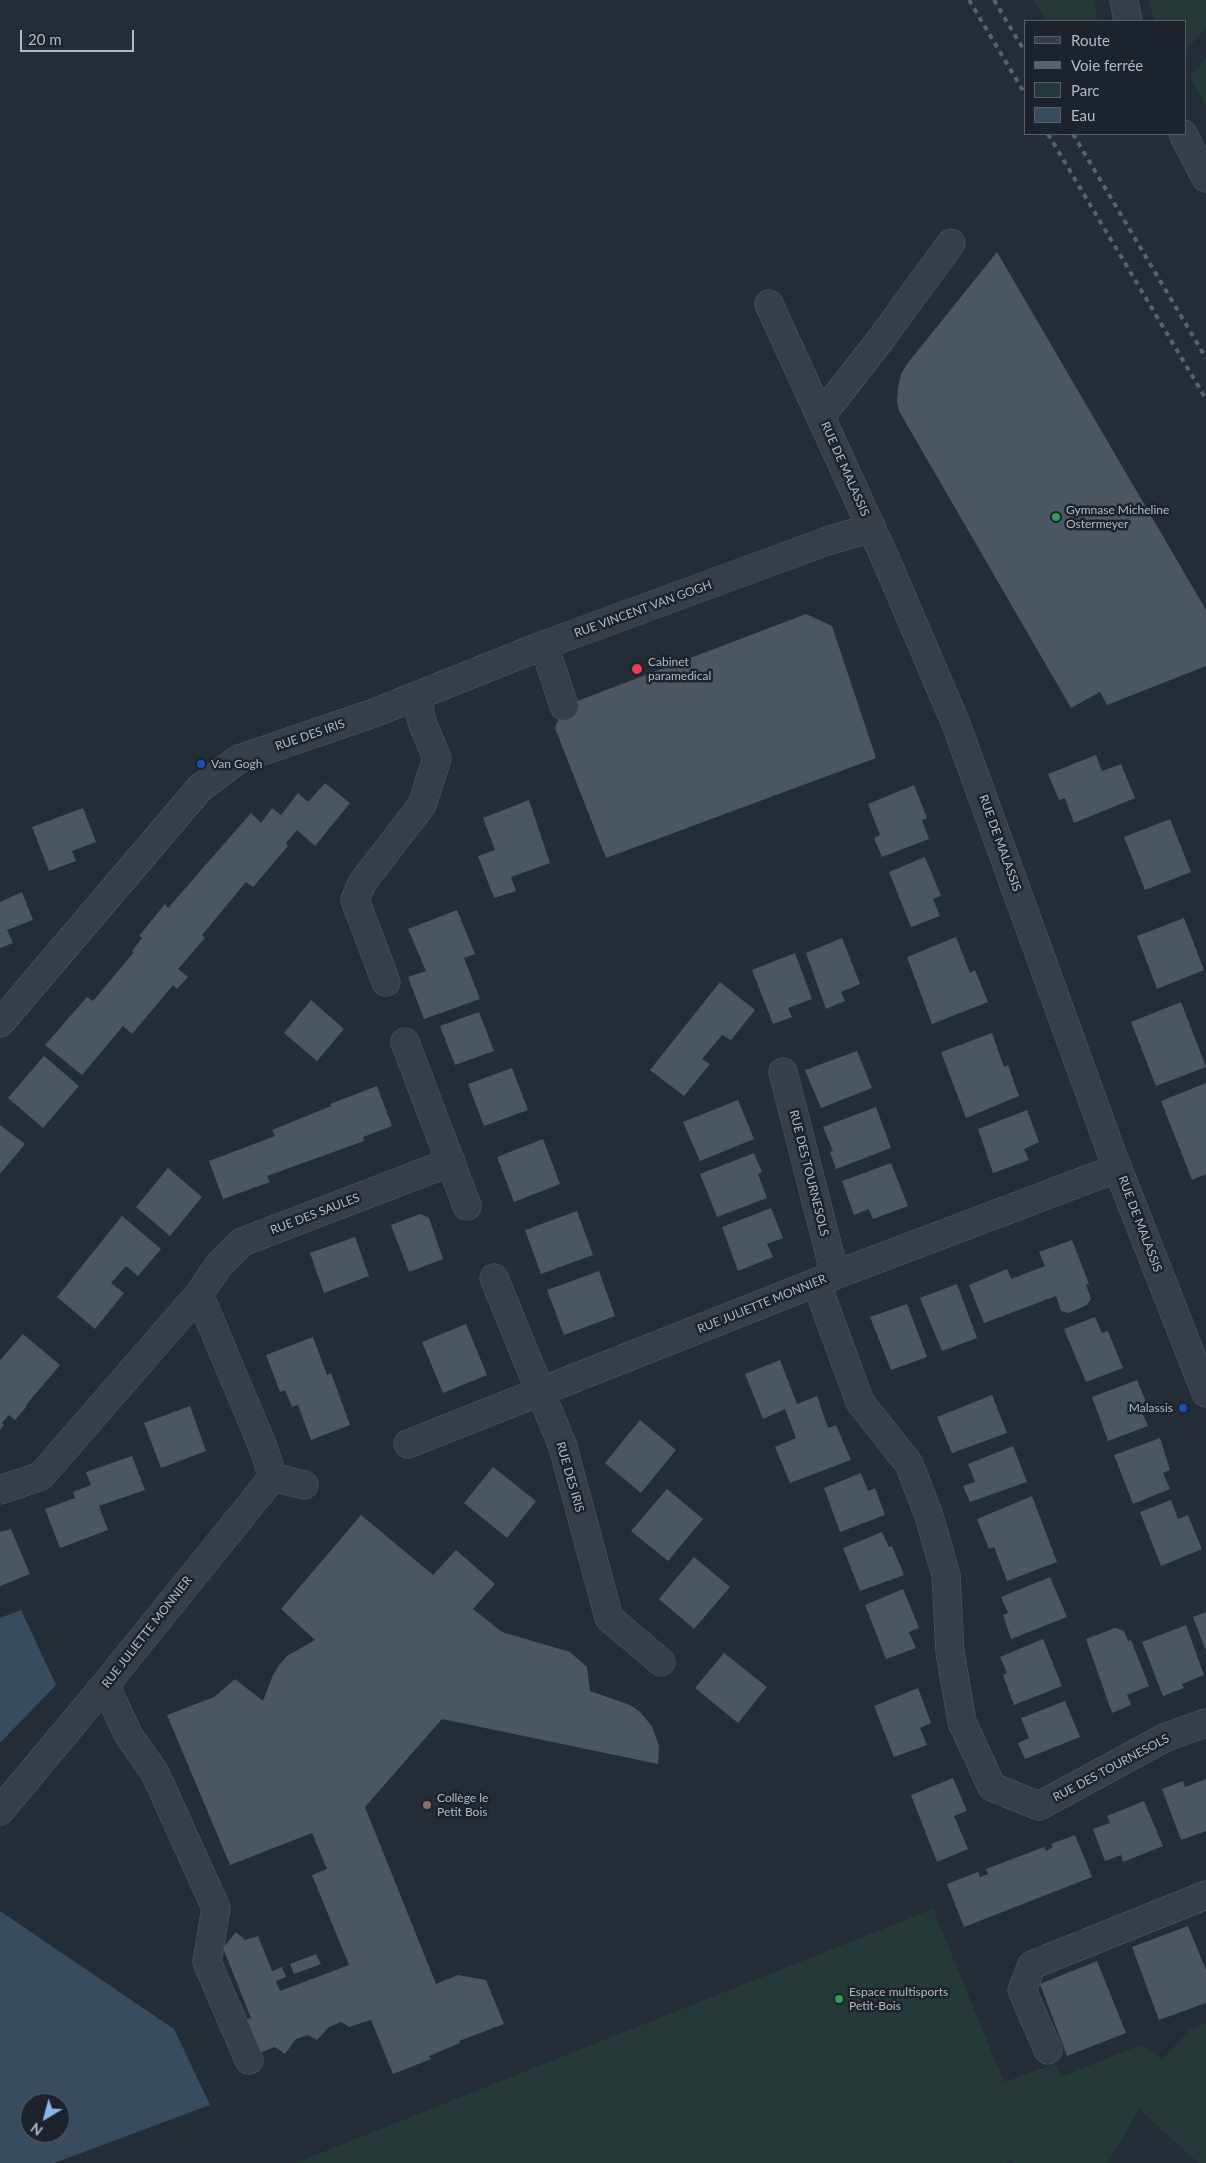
<!DOCTYPE html>
<html>
<head>
<meta charset="utf-8">
<style>
	body { margin:0 }
	#map { position:relative; width:1206px; height:2163px; overflow:hidden; background:#232c37; font-family:Lato,sans-serif }
	canvas { display:block }
	.legend { position:absolute; left:1024px; top:20px; width:162px; height:115px; box-sizing:border-box; background:#1c232c; border:1px solid #585f69; margin:0; padding:6px 9px; list-style:none; font-size:15px; color:#b1b9c4 }
	.legend li { display:flex; align-items:center; gap:10px; height:25px }
	.legend b { width:25px; border:1px solid #585f69 }
	.north { position:absolute; left:20px; top:2093px; width:50px; height:50px; box-sizing:border-box; background:#1c232c; border:1px solid #585f69; border-radius:50%; rotate:217deg; font-size:14px; font-weight:700; line-height:20px; text-align:center; color:#b1b9c4 }
	.north::after { content:''; display:block; margin:auto; width:18px; height:22px; background:#8bb5ee; clip-path:polygon(50% 0,100% 100%,50% 72%,0 100%) }
	.scale { position:absolute; left:20px; top:30px; width:114px; height:22px; box-sizing:border-box; border:2px solid #b1b9c4; border-top:0; padding-left:6px; font-size:15px; line-height:18px; white-space:nowrap; color:#b1b9c4; -webkit-text-stroke:4px #1c232c; paint-order:stroke }
</style>
</head>
<body>
<div id="map">
<canvas width="1206" height="2163"></canvas>
<ul class="legend">
<li><b style="height:6px;background:#363e48"></b>Route</li>
<li><b style="height:6px;background:#58626e"></b>Voie ferrée</li>
<li><b style="height:14px;background:#263939"></b>Parc</li>
<li><b style="height:14px;background:#394b5f"></b>Eau</li>
</ul>
<div class="north">N</div>
<div class="scale">20 m</div>
</div>
<script>
const context = document.querySelector('canvas').getContext('2d');
context.lineJoin = 'round';
function paint(path, color) { context.fillStyle = color; context.fill(path, 'evenodd'); }
const poly = rows => new Path2D(rows.map(r => 'M' + r).join(''));
function strokePath(path, color, width, dash) { context.strokeStyle = color; context.lineWidth = width; context.lineCap = dash ? 'butt' : 'round'; context.setLineDash(dash || []); context.stroke(path); }
function label(font, color, halo, rows, align = 'center') {
  context.font = font + ' Lato,sans-serif'; context.lineWidth = 5; context.setLineDash([]); context.textBaseline = 'middle'; context.strokeStyle = halo; context.fillStyle = color; for (const [text, x, y, turn = 0] of rows) {
    context.save(); context.translate(x, y); context.rotate((+turn || 0) * Math.PI / 180); context.textAlign = isNaN(turn) ? turn : align; if (halo) context.strokeText(text, 0, 0); context.fillText(text, 0, 0); context.restore();
  }
}
const green = poly([
	[1033,0,1095,0,1097,21,1046,21],
	[1150,0,1206,0,1206,27,1185,52,1185,21,1155,21,1150,6],
	[1206,58,1206,106,1190,77],
	[933,1909,1004,2082,1055,2064,1061,2077,1140,2045,1162,2059,1191,2029,1206,2023,1206,2163,1198,2163,1139,2109,1108,2163,1013,2163,1012,2160,1005,2163,295,2163]
]);
const water = poly([
	[21,1610,56,1685,0,1743,0,1618],
	[0,1911,174,2029,210,2105,54,2163,0,2163],
	[30,2103,60,2103,60,2133,30,2133]
]);
const building = poly([
	[997,252,1206,610,1206,666,1107,705,1100,692,1071,708,899,411,897,401,898,387,901,374,907,364],
	[806,614,832,626,876,758,606,858,555,728,564,706],
	[1096,755,1102,771,1121,764,1135,798,1074,823,1065,798,1059,800,1048,774],
	[325,783,350,803,315,846,297,830,286,843,288,846,253,887,246,882,202,935,205,938,178,969,188,977,177,989,173,985,132,1034,123,1026,82,1075,45,1045,87,997,93,1001,134,952,132,951,142,938,139,936,165,904,168,908,251,813,261,823,272,808,281,815,298,793,308,802],
	[914,785,927,818,922,820,929,839,882,857,874,838,880,835,868,804],
	[529,800,550,863,511,877,516,891,494,898,478,856,495,850,483,818],
	[83,808,96,842,72,851,76,861,49,871,32,827],
	[1170,819,1191,872,1145,890,1124,837],
	[925,857,941,896,933,899,940,916,911,927,889,872],
	[22,892,33,920,7,930,13,943,0,948,0,902],
	[457,910,475,954,464,958,480,999,424,1019,408,977,426,971,408,929],
	[1184,918,1204,970,1157,989,1137,936],
	[956,937,970,973,975,970,988,1002,932,1024,907,957],
	[842,938,860,984,841,992,845,1001,826,1009,806,953],
	[795,953,812,999,788,1008,792,1017,773,1024,752,970],
	[720,982,755,1010,731,1040,722,1035,702,1059,710,1064,684,1096,650,1070],
	[311,1000,344,1029,317,1061,284,1033],
	[1181,1002,1206,1067,1156,1086,1131,1022],
	[479,1012,494,1051,455,1065,440,1026],
	[992,1033,1004,1067,1008,1065,1019,1096,966,1118,941,1052],
	[857,1051,872,1088,821,1108,805,1070],
	[44,1056,79,1086,43,1128,8,1098],
	[512,1068,528,1110,484,1126,468,1084],
	[1206,1083,1206,1174,1192,1180,1161,1101],
	[377,1086,392,1126,363,1137,364,1141,267,1176,270,1182,223,1199,209,1161,275,1136,272,1130,331,1106,330,1104],
	[738,1100,754,1139,700,1161,683,1122],
	[876,1107,891,1148,836,1169,830,1152,833,1151,823,1127],
	[1027,1110,1039,1142,1024,1149,1029,1160,993,1173,978,1129],
	[0,1125,25,1144,0,1174],
	[543,1139,560,1184,514,1202,497,1157],
	[754,1153,762,1172,758,1174,767,1198,717,1217,700,1174],
	[891,1163,908,1206,873,1219,869,1209,854,1215,842,1181],
	[168,1168,202,1197,170,1236,136,1207],
	[771,1208,783,1238,767,1244,773,1257,738,1271,722,1227],
	[577,1211,593,1255,541,1274,525,1230],
	[420,1214,429,1218,443,1259,409,1272,391,1225],
	[122,1216,161,1249,138,1276,126,1266,111,1283,124,1293,95,1329,57,1297],
	[355,1237,369,1276,324,1293,310,1253],
	[1072,1240,1089,1284,1086,1285,1091,1299,1087,1305,1069,1313,1061,1311,1056,1296,984,1323,969,1285,1007,1269,1011,1279,1045,1266,1039,1252],
	[599,1271,615,1316,564,1335,547,1290],
	[957,1284,977,1338,942,1351,920,1298],
	[907,1304,927,1357,891,1370,870,1317],
	[1095,1317,1102,1333,1108,1331,1123,1368,1086,1382,1064,1329],
	[466,1324,487,1375,443,1393,422,1342],
	[23,1334,60,1365,26,1405,27,1406,15,1420,9,1415,2,1423,4,1425,0,1430,0,1360],
	[313,1337,327,1375,331,1373,350,1425,311,1440,298,1405,292,1407,285,1390,280,1392,266,1355],
	[780,1360,797,1404,817,1396,828,1428,836,1425,851,1460,790,1483,775,1447,796,1438,785,1409,763,1419,745,1374],
	[1137,1380,1149,1409,1142,1412,1148,1426,1108,1441,1092,1397],
	[992,1395,1007,1433,952,1453,937,1417],
	[190,1406,206,1451,161,1468,144,1423],
	[640,1420,676,1450,641,1493,605,1463],
	[1160,1438,1170,1470,1163,1473,1170,1489,1133,1504,1114,1455],
	[1013,1446,1027,1482,970,1502,963,1486,975,1482,968,1464],
	[132,1456,145,1490,99,1506,108,1530,60,1548,45,1509,75,1498,73,1492,91,1485,86,1472],
	[493,1467,536,1501,507,1538,464,1503],
	[861,1473,868,1491,875,1488,885,1515,840,1532,824,1488],
	[667,1489,703,1519,668,1561,631,1531],
	[1032,1496,1057,1562,1007,1581,994,1547,989,1549,977,1519],
	[1171,1500,1178,1519,1188,1515,1202,1549,1161,1566,1140,1512],
	[361,1515,433,1575,456,1550,495,1584,473,1609,502,1632,570,1652,587,1667,590,1691,630,1705,639,1711,652,1726,659,1746,658,1764,442,1719,365,1807,436,1984,458,1975,486,1980,504,2024,459,2041,460,2043,429,2056,431,2059,393,2074,371,2020,349,2027,341,2022,329,2027,317,2040,308,2035,296,2039,285,2054,275,2047,259,2053,245,2020,251,2018,223,1948,236,1932,245,1940,258,1936,272,1971,282,1967,286,1977,276,1981,280,1991,349,1965,312,1875,327,1869,312,1833,230,1865,167,1715,214,1697,235,1679,263,1701,273,1675,279,1665,287,1656,315,1640,281,1609],
	[11,1529,30,1574,0,1586,0,1532],
	[882,1532,889,1547,892,1546,904,1575,860,1591,843,1548],
	[694,1557,730,1587,694,1629,659,1599],
	[1050,1577,1067,1617,1011,1639,1003,1615,1008,1613,1001,1597],
	[903,1589,919,1628,909,1632,916,1648,886,1659,865,1605],
	[1206,1612,1206,1651,1193,1617],
	[1186,1625,1204,1675,1182,1684,1184,1688,1163,1696,1142,1642],
	[1115,1628,1124,1631,1128,1641,1131,1640,1149,1686,1127,1695,1131,1705,1112,1713,1086,1639],
	[1043,1639,1062,1686,1014,1705,1003,1675,1007,1673,1000,1657],
	[724,1653,767,1687,738,1723,695,1688],
	[918,1688,931,1723,920,1728,927,1745,894,1757,874,1706],
	[1065,1701,1080,1737,1025,1759,1018,1743,1029,1738,1021,1718],
	[953,1778,967,1811,954,1816,968,1849,937,1862,911,1795],
	[1206,1779,1206,1831,1181,1840,1162,1789,1183,1781,1185,1787],
	[1144,1801,1163,1846,1123,1862,1121,1855,1105,1861,1093,1829,1110,1823,1107,1816],
	[1075,1835,1092,1877,964,1927,947,1884,978,1872,980,1877,988,1874,986,1869,1044,1847,1046,1851,1053,1847,1051,1844],
	[1188,1926,1206,1970,1206,2003,1159,2020,1132,1947],
	[316,1954,321,1964,294,1974,290,1964],
	[1097,1961,1126,2033,1067,2056,1040,1984]
]);
const minor = poly([
	[1124,0,1128,21],
	[1183,134,1206,178],
	[769,304,886,560,956,724,1112,1154,1206,1393],
	[821,416,881,339,951,243],
	[544,645,564,706],
	[386,982,355,900,362,883,422,805,437,758,423,725,416,696],
	[0,1023,200,788,239,759,374,713,544,645,830,540,872,528],
	[405,1042,467,1206],
	[783,1072,835,1275],
	[494,1278,563,1447,609,1618,661,1662],
	[816,1282,860,1402,909,1464,928,1513,946,1575,950,1652,962,1722,992,1787,1039,1806,1166,1737,1206,1723],
	[199,1294,263,1447,273,1477],
	[408,1444,835,1275,1118,1168],
	[0,1490,41,1476,199,1294,219,1265,242,1242,451,1162],
	[105,1685,129,1736,155,1773,216,1908,207,1962,249,2060],
	[0,1811,105,1685,273,1477,304,1485],
	[1048,2050,1022,1990,1032,1965,1206,1895]
]);
const rail = poly([
	[969,0,1025,94],
	[994,0,1025,52],
	[1048,134,1206,399],
	[1073,134,1206,358]
]);
const markers = [
	[1056,517,5,"#2e9e5b"],
	[637,669,6,"#e0444e"],
	[201,764,5,"#1a4fb4"],
	[1183,1408,5,"#1a4fb4"],
	[427,1805,5,"#8d6e63"],
	[839,1999,5,"#2e9e5b"]
];
const streetNames = [
	["RUE DE MALASSIS",845,469,66],
	["RUE VINCENT VAN GOGH",643,609,-20],
	["RUE DES IRIS",310,735,-19],
	["RUE DE MALASSIS",1000,843,70],
	["RUE DES TOURNESOLS",809,1173,76],
	["RUE DES SAULES",315,1214,-21],
	["RUE DE MALASSIS",1140,1224,69],
	["RUE JULIETTE MONNIER",762,1304,-22],
	["RUE DES IRIS",570,1477,74],
	["RUE JULIETTE MONNIER",147,1632,-52],
	["RUE DES TOURNESOLS",1111,1768,-28]
];
const poiNames = [
	["Gymnase Micheline",1066,510],
	["Ostermeyer",1066,524],
	["Cabinet",648,662],
	["paramedical",648,676],
	["Van Gogh",211,764],
	["Malassis",1173,1408,"right"],
	["Collège le",437,1798],
	["Petit Bois",437,1812],
	["Espace multisports",849,1992],
	["Petit-Bois",849,2006]
];
paint(green, '#263939');
paint(water, '#394b5f');
paint(building, '#4b5663');
strokePath(minor, '#545c65', 29);
strokePath(minor, '#363e48', 28);
strokePath(rail, '#58626e', 4, [5, 5]);
for (const [x, y, r, color] of markers) { const dot = new Path2D(); dot.arc(x, y, r, 0, 2 * Math.PI); context.fillStyle = color; context.fill(dot); strokePath(dot, '#1c232c', 2); }
label('12px', '#b1b9c4', '#1c232c', streetNames);
label('12px', '#b1b9c4', '#1c232c', poiNames, 'left');
</script>
</body>
</html>
